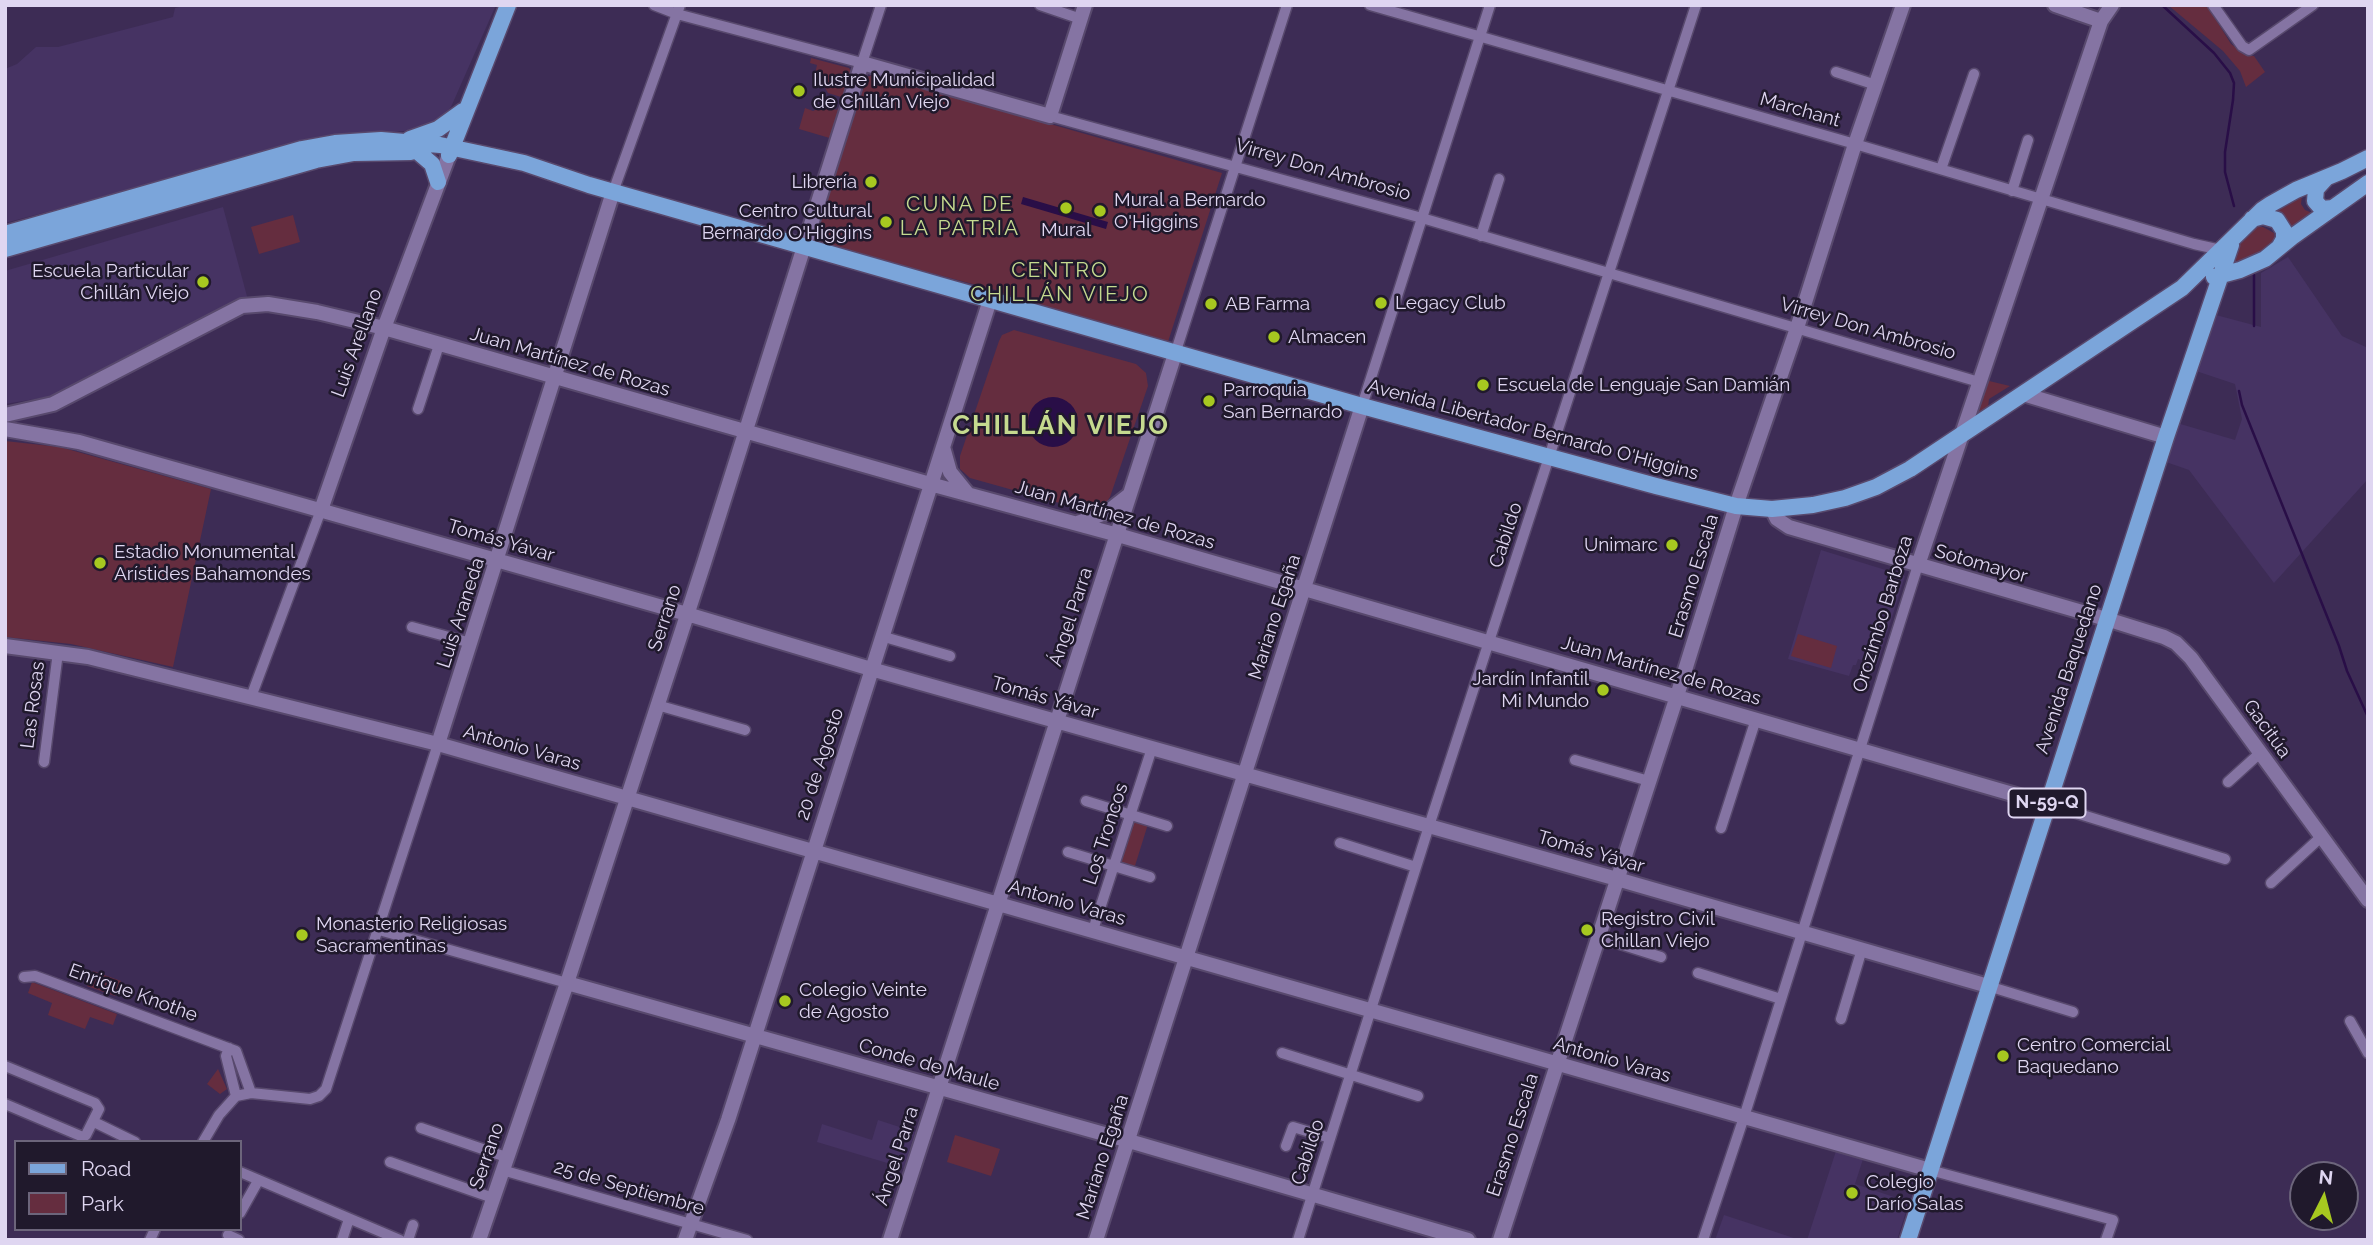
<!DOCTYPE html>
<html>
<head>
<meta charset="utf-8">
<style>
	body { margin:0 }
	#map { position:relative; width:2373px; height:1245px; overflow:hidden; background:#3d2c55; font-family:Raleway,sans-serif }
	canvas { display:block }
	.frame { position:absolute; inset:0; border:7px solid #dfd6f1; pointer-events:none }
	.legend { position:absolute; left:14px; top:1140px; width:228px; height:91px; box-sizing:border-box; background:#20192c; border:2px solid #6c657b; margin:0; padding:9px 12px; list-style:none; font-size:21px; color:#dfd6f1 }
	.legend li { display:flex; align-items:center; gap:14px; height:35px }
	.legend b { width:35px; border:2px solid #6c657b }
	.north { position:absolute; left:2289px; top:1161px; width:70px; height:70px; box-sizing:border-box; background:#20192c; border:2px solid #6c657b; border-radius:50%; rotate:6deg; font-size:19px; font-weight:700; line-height:28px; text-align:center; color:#dfd6f1 }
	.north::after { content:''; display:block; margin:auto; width:24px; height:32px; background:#a7c820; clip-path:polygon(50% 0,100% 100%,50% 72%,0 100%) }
</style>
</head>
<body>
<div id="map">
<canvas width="2373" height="1245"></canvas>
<div class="frame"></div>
<ul class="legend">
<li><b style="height:9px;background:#7ba5da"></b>Road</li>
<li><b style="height:19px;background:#652d3f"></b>Park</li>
</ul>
<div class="north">N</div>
</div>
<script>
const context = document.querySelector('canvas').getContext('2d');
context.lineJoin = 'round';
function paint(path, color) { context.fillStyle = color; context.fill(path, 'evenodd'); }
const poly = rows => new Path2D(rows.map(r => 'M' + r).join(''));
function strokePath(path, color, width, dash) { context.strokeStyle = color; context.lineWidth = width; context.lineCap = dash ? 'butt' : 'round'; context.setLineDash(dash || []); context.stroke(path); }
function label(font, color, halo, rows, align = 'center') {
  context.font = font + ' Raleway,sans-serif'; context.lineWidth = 5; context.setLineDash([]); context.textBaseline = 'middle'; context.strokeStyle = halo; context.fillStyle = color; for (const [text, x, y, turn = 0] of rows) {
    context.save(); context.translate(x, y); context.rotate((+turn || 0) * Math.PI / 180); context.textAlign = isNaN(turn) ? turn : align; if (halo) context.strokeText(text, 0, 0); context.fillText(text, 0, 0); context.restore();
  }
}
const built = poly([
	[187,5,496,5,451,107,433,128,374,134,235,162,5,223,5,69,17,64,36,47,58,47,173,17,175,8],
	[223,207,248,300,230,304,53,396,5,404,5,271],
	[2288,257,2342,336,2368,348,2368,479,2274,583,2189,470,2166,462,2177,423,2235,440,2242,419,2235,384,2196,371,2216,315,2261,327,2261,273],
	[1821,550,1905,576,1877,665,1858,659,1856,665,1853,665,1849,676,1788,659],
	[878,1120,915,1132,904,1168,817,1142,822,1124,872,1140],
	[1836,1151,1863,1159,1855,1184,1909,1202,1897,1240,1807,1240],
	[1724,1215,1800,1240,1715,1240]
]);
const green = poly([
	[2168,5,2207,5,2231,44,2248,56,2254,56,2265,72,2246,87,2240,71,2223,51],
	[811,58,849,68,854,76,846,102,840,100,841,97,828,93,820,79,814,78,817,65,810,63],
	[875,74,1222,173,1167,345,1002,299,1003,292,813,242,867,77],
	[824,106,837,110,838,108,843,109,833,139,799,129,805,108,813,111],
	[2302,196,2301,204,2305,210,2315,214,2289,231,2289,223,2284,218,2272,214],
	[293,215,300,242,259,254,251,227],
	[2256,227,2263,227,2274,233,2275,239,2271,246,2255,258,2230,270,2238,244],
	[1014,330,1136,364,1146,373,1148,386,1110,497,1106,503,1095,510,1081,509,970,478,960,469,960,456,999,341,1002,335],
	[1985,380,2010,386,1989,399,1988,408,1973,418],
	[5,441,60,447,211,489,173,667,71,644,5,637],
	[1798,634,1837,646,1831,668,1791,656],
	[1134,820,1148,824,1134,869,1119,864],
	[93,971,121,981,115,996,87,986],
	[32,982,117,1014,113,1025,90,1017,85,1029,48,1015,52,1003,28,993],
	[218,1069,227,1089,220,1094,207,1084],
	[955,1135,1000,1149,991,1176,947,1162]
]);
const water = poly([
	[1023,197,1108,222,1106,229,1021,204],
	'1028 422a25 25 0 1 1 50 0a25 25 0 1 1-50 0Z'
]);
const stream = poly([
	[2162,5,2214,53,2230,73,2234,83,2233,100,2225,152,2225,172,2234,206],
	[2254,326,2254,275],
	[2239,391,2242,405,2339,646,2347,671,2368,717]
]);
const street = poly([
	[654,5,677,14,862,63,881,5],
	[1040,5,1081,19],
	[1370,5,1855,144,2194,244,2221,250],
	[2213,5,2242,46,2249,50,2313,5],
	[1836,72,1876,85],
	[1050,116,1422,218,1979,382],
	[1941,169,1974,74],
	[2012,191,2028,140],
	[613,192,680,5],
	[1481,236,1499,179],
	[1175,354,1287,5],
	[1362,406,1490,5],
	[418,409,439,345],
	[412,627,471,643],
	[881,636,950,656],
	[251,697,321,510],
	[657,705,745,730],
	[1575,760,1649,781],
	[44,762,58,652],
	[2228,782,2260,753],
	[1086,801,1167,826],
	[2047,804,2225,859],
	[1721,828,1756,719],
	[1340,843,1416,867],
	[1068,852,1150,877],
	[2271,883,2321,837],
	[379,930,567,983],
	[1093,930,1152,748],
	[1598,937,1661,957],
	[1698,973,1781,999],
	[24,977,35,976,46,980,236,1051,251,1093],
	[1988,986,2073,1012],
	[1841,1019,1862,949],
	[2350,1021,2368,1053],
	[229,1048,226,1056,236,1096],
	[1282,1053,1418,1096],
	[5,1066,95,1103,99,1109,86,1135,83,1137,5,1104],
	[94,1122,135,1142],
	[421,1128,506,1157],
	[203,1142,219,1115,236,1096,251,1093,310,1099,319,1096,326,1089,438,744],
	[1286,1146,1293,1127,1330,1138],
	[390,1162,493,1198],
	[502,1170,747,1240],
	[1930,1170,2113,1220,2106,1240],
	[240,1172,400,1240],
	[240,1213,258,1181],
	[228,1235,239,1240],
	[150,1240,155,1229],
	[342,1240,349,1219],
	[408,1240,413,1225],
	[1298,1240,1429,826,1696,5],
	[1703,1240,1744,1117,1918,565]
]);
const secondary = poly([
	[2055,5,2101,21],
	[2023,394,2166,437],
	[5,415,53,404,242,306,268,304,317,312,384,328,930,484,1118,535,2047,804],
	[5,429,79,442,687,614,871,669,1617,879,1988,986],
	[943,447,950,472,967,493],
	[1772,509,1777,519,1789,527,2113,621,2164,637,2176,643,2191,658,2368,900],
	[321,510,384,328,449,155],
	[1077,523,1106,513,1129,495],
	[1918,565,2101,21,2112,5],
	[5,646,88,657,438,744,1930,1170],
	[438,744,613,192],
	[567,983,1129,1141,1468,1240],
	[479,1240,567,983,704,563,862,63,1050,116,1085,5],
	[685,1240,728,1120,990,300],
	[890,1240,1175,354],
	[1096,1240,1362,406],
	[1500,1240,1677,696,1736,506,1797,328,1855,144,1903,5]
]);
const primary = poly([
	[410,139,438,129,463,111],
	[418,152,432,164,438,182],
	[449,155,508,5],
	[2326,178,2316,189,2315,201,2322,209,2333,208],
	[2252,219,2263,216,2277,220,2284,231,2284,239,2280,246],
	[5,234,302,149,335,143,381,140,440,145,524,163,589,185,1362,406,1656,486,1736,506,1772,509,1813,505,1845,498,1876,487,1910,469,2182,288,2262,210,2271,204,2296,190,2342,171,2368,158],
	[5,249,316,160,354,153,411,152],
	[2214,277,2240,270,2265,259,2292,237,2368,183],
	[1908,1240,2166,437,2231,245]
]);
const markers = [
	[799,91,7,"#a7c820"],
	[871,182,7,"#a7c820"],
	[1066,208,7,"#a7c820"],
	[1100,211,7,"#a7c820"],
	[886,222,7,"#a7c820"],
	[203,282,7,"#a7c820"],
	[1381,303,7,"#a7c820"],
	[1211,304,7,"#a7c820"],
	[1274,337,7,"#a7c820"],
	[1483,385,7,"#a7c820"],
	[1209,401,7,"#a7c820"],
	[1672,545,7,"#a7c820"],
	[100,563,7,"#a7c820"],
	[1603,690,7,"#a7c820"],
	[1587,930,7,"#a7c820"],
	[302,935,7,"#a7c820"],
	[785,1001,7,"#a7c820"],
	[2003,1056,7,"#a7c820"],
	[1852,1193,7,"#a7c820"]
];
const shields = [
	[2047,803,77]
];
const shieldNames = [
	["N-59-Q",2047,803]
];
const poiNames = [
	["Ilustre Municipalidad",813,80],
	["de Chillán Viejo",813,102],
	["Librería",857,182,"right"],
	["Mural a Bernardo",1114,200],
	["O'Higgins",1114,222],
	["Centro Cultural",872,211,"right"],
	["Bernardo O'Higgins",872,233,"right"],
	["Mural",1066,230,"center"],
	["Escuela Particular",189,271,"right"],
	["Chillán Viejo",189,293,"right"],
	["Legacy Club",1395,303],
	["AB Farma",1225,304],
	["Almacen",1288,337],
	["Escuela de Lenguaje San Damián",1497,385],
	["Parroquia",1223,390],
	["San Bernardo",1223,412],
	["Unimarc",1658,545,"right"],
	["Estadio Monumental",114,552],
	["Arístides Bahamondes",114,574],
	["Jardín Infantil",1589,679,"right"],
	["Mi Mundo",1589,701,"right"],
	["Registro Civil",1601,919],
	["Chillan Viejo",1601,941],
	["Monasterio Religiosas",316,924],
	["Sacramentinas",316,946],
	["Colegio Veinte",799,990],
	["de Agosto",799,1012],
	["Centro Comercial",2017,1045],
	["Baquedano",2017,1067],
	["Colegio",1866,1182],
	["Darío Salas",1866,1204]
];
const streetNames = [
	["Marchant",1800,110,16],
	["Virrey Don Ambrosio",1323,170,16],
	["Virrey Don Ambrosio",1868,329,16],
	["Luis Arellano",357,343,-70],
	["Juan Martínez de Rozas",570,362,16],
	["Avenida Libertador Bernardo O'Higgins",1533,430,15],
	["Juan Martínez de Rozas",1115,515,16],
	["Cabildo",1506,535,-72],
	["Tomás Yávar",501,541,16],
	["Sotomayor",1981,564,16],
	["Erasmo Escala",1694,576,-73],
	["Luis Araneda",461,613,-72],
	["Orozimbo Barboza",1883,614,-73],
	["Ángel Parra",1071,617,-72],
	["Mariano Egaña",1275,617,-72],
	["Serrano",665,618,-72],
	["Avenida Baquedano",2069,669,-72],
	["Juan Martínez de Rozas",1661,671,16],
	["Tomás Yávar",1045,698,16],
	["Las Rosas",33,705,-83],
	["Gacitúa",2267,729,54],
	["Antonio Varas",522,748,16],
	["20 de Agosto",820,764,-72],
	["Los Troncos",1106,834,-72],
	["Tomás Yávar",1591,852,16],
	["Antonio Varas",1067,903,16],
	["Enrique Knothe",133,993,20],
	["Antonio Varas",1612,1060,16],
	["Conde de Maule",929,1065,16],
	["Erasmo Escala",1513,1135,-72],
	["Cabildo",1308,1152,-72],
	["Serrano",487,1156,-71],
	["Ángel Parra",897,1156,-72],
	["Mariano Egaña",1103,1157,-72],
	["25 de Septiembre",629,1188,16]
];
const neighbourhoodNames = [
	["CUNA DE",960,205],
	["LA PATRIA",960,229],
	["CENTRO",1060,271],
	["CHILLÁN VIEJO",1060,295]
];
const districtNames = [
	["CHILLÁN VIEJO",1061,426]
];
paint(built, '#463363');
paint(green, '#652d3f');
paint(water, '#290e47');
strokePath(stream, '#290e47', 2.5);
strokePath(street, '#58496d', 13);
strokePath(secondary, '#58496d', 18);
strokePath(primary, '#58496d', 19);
strokePath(street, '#8574a3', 10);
strokePath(secondary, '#8574a3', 14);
strokePath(primary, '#7ba5da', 16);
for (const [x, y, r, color] of markers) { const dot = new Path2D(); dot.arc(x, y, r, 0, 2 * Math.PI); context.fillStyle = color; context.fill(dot); strokePath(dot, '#20192c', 2.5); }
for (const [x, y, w] of shields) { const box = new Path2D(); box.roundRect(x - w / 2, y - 14.5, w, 29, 5); context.fillStyle = '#20192c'; context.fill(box); strokePath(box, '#dfd6f1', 2); }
label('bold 18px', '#dfd6f1', null, shieldNames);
label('19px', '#dfd6f1', '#20192c', poiNames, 'left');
label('19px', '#dfd6f1', '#20192c', streetNames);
context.letterSpacing = '2px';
label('21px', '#c5da8f', '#20192c', neighbourhoodNames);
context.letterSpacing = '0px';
context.letterSpacing = '2px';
label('bold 26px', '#c5da8f', '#20192c', districtNames);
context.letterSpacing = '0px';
</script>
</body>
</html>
